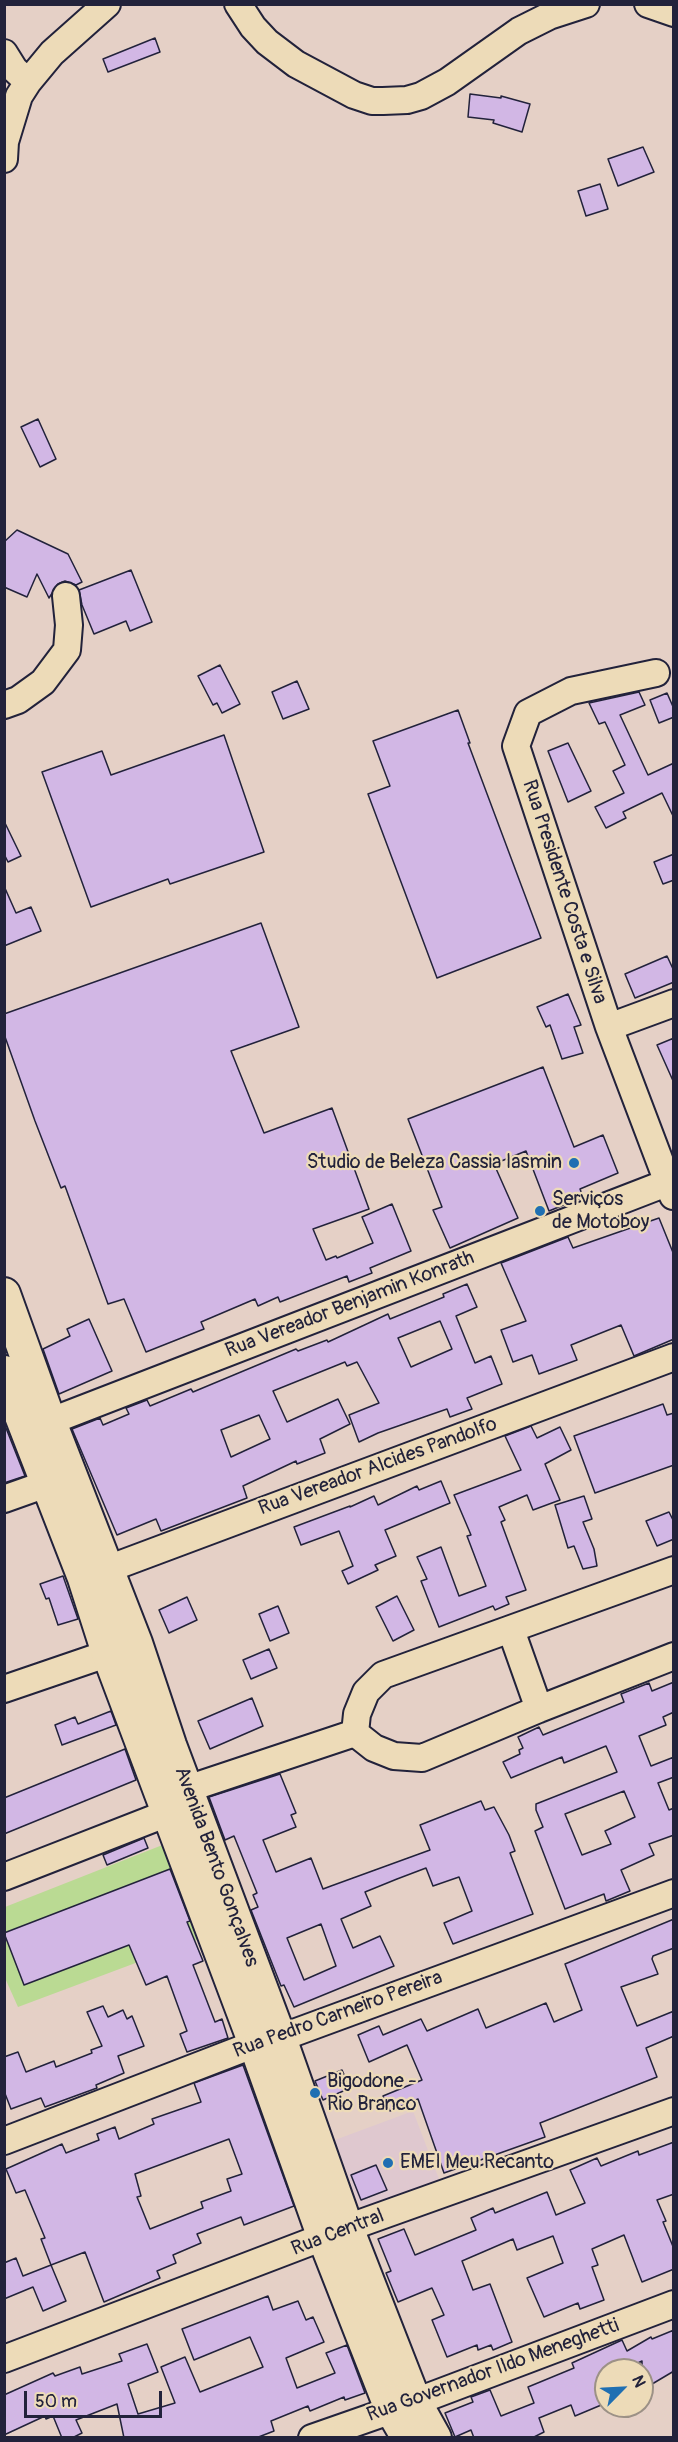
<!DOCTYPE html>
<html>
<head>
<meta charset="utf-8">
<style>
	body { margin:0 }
	#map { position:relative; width:678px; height:2442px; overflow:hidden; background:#e5d0c6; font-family:Pangolin,sans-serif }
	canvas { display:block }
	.frame { position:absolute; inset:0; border:6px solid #22223b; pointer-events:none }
	.north { position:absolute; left:594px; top:2358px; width:60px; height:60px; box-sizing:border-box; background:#eddbb8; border:2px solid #9c9186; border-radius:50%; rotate:66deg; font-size:16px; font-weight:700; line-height:24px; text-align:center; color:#22223b }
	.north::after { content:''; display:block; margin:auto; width:21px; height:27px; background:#1f6fb2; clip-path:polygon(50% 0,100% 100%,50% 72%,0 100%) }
	.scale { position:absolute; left:24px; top:2391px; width:138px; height:27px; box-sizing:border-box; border:3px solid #22223b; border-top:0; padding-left:8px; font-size:18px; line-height:21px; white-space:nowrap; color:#22223b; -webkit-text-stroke:4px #eddbb8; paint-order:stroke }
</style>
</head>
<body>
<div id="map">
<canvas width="678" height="2442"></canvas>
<div class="frame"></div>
<div class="north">N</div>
<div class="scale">50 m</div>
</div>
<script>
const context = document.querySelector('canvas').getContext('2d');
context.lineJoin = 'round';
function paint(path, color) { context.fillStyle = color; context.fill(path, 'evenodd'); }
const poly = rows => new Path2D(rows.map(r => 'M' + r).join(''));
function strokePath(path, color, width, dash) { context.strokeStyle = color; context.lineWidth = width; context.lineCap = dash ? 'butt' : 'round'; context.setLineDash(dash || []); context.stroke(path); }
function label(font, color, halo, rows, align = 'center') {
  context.font = font + ' Pangolin,sans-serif'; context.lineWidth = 4.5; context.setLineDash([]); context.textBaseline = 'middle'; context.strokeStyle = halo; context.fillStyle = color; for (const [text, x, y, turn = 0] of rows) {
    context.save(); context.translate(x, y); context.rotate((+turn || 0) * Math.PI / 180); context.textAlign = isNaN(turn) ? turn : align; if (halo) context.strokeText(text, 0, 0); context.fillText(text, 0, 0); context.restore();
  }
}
const built = poly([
	[413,2111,442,2187,381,2210,359,2205,335,2140]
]);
const green = poly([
	[165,1844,205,1937,18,2007,5,1978,5,1907]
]);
const building = poly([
	[155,38,160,52,108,72,103,59,155,38],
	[470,94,501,98,501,96,530,104,522,132,493,123,494,120,468,117,470,94],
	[643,147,654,172,618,186,608,159,643,147],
	[600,184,608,209,586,216,578,191,600,184],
	[38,419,56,459,40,467,21,427,38,419],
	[17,530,68,554,82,582,76,585,65,581,58,584,49,598,37,574,27,597,4,587,4,542,17,530],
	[131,570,152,622,130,631,126,621,94,634,82,605,79,590,131,570],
	[220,665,240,704,222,713,217,703,213,705,198,676,220,665],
	[297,681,309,709,283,719,272,692,297,681],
	[639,692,645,705,620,715,648,775,674,763,674,818,662,793,623,812,626,818,606,828,595,807,624,793,613,771,625,765,605,722,599,724,589,703,639,692],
	[667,693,674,709,674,717,659,723,650,700,667,693],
	[458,710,470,743,468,743,541,938,437,978,368,794,390,786,373,741,458,710],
	[224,735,264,852,170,884,168,879,91,907,42,772,102,751,111,775,224,735],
	[568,743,591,791,568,802,548,751,568,743],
	[4,821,21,856,8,862,4,854,4,821],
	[674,854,674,880,663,884,654,862,674,854],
	[4,886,16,913,31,907,41,931,4,946,4,886],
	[261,923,299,1027,231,1051,264,1133,332,1108,369,1209,313,1229,326,1260,336,1256,337,1258,373,1243,362,1217,392,1204,411,1251,370,1268,372,1273,349,1282,347,1276,280,1302,278,1297,258,1306,255,1299,201,1322,204,1329,146,1352,124,1299,108,1304,65,1186,61,1188,35,1121,4,1034,4,1014,261,923],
	[667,956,674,971,674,982,635,998,625,974,667,956],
	[568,994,581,1025,574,1027,583,1053,562,1059,550,1025,546,1027,537,1007,568,994],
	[674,1038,674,1083,657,1045,674,1038],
	[543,1067,574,1147,603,1135,618,1173,580,1189,583,1197,549,1211,526,1151,494,1164,518,1218,450,1248,433,1210,442,1207,408,1119,543,1067],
	[659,1218,674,1255,674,1339,634,1356,621,1325,571,1345,577,1360,539,1374,532,1355,513,1362,501,1330,526,1321,501,1263,568,1237,573,1248,659,1218],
	[467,1284,477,1307,456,1316,475,1363,491,1356,502,1384,467,1398,472,1409,450,1417,447,1409,378,1433,359,1442,349,1415,379,1403,357,1362,347,1366,345,1362,273,1391,287,1422,338,1399,350,1424,320,1439,325,1453,297,1464,296,1461,243,1486,247,1498,161,1531,156,1519,117,1535,72,1429,100,1418,103,1425,129,1414,126,1408,147,1400,150,1406,191,1389,193,1392,296,1349,298,1351,327,1340,328,1342,388,1314,390,1319,444,1297,443,1294,467,1284],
	[440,1321,452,1349,411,1367,398,1338,440,1321],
	[259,1415,270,1439,231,1457,221,1430,259,1415],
	[89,1319,112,1371,59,1394,43,1349,70,1336,67,1329,89,1319],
	[663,1404,667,1415,674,1413,674,1465,595,1493,574,1436,663,1404],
	[4,1423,25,1476,4,1483,4,1423],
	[531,1426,537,1438,560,1427,571,1450,545,1464,560,1500,533,1510,527,1495,499,1507,505,1520,501,1522,526,1590,506,1597,509,1604,495,1610,493,1606,439,1627,421,1581,427,1579,417,1557,441,1547,459,1596,486,1586,467,1536,471,1535,454,1495,521,1470,505,1436,531,1426],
	[441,1481,450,1503,385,1530,396,1556,375,1565,378,1570,348,1584,342,1571,353,1566,339,1531,301,1545,294,1527,350,1506,350,1507,374,1496,378,1505,417,1486,419,1490,441,1481],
	[584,1496,592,1519,583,1522,594,1549,597,1566,583,1569,574,1546,568,1548,555,1505,584,1496],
	[669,1512,674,1522,674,1539,657,1546,646,1521,669,1512],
	[63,1576,78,1619,58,1625,49,1598,46,1599,40,1584,63,1576],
	[397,1596,414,1630,393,1641,376,1607,397,1596],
	[187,1597,197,1620,169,1633,159,1610,187,1597],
	[278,1606,289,1633,270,1641,259,1614,278,1606],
	[269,1649,277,1668,251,1679,243,1660,269,1649],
	[674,1682,674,1712,663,1717,666,1725,639,1736,651,1766,674,1757,674,1777,658,1783,669,1810,674,1808,674,1835,649,1844,654,1855,621,1870,630,1891,606,1901,604,1894,565,1909,535,1831,543,1827,536,1810,536,1804,617,1772,606,1746,564,1763,562,1757,511,1778,503,1762,520,1754,519,1750,523,1748,518,1737,539,1727,543,1735,624,1702,621,1694,649,1683,652,1691,674,1682],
	[624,1791,635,1817,605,1831,611,1844,582,1855,565,1814,624,1791],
	[252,1698,263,1726,210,1749,198,1721,252,1698],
	[111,1711,116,1725,62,1745,55,1725,75,1717,78,1724,111,1711],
	[125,1749,136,1780,4,1834,4,1798,125,1749],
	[280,1774,296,1813,291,1815,296,1827,263,1840,276,1872,311,1858,323,1889,331,1886,430,1850,420,1825,481,1801,485,1810,494,1807,509,1835,515,1851,510,1853,533,1914,453,1944,444,1923,472,1911,459,1877,433,1886,426,1868,397,1879,365,1892,371,1906,341,1919,353,1948,380,1936,394,1966,294,2007,284,1985,281,1986,251,1910,258,1907,253,1895,257,1893,234,1836,225,1840,209,1797,280,1774],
	[321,1924,336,1966,304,1980,287,1938,321,1924],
	[144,1838,148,1848,107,1865,103,1855,144,1838],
	[170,1869,190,1921,187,1922,203,1961,193,1965,215,2022,222,2019,228,2038,187,2052,180,2034,187,2031,167,1976,146,1985,129,1945,24,1985,4,1933,170,1869],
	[674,1919,674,1948,653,1956,652,1959,658,1974,621,1987,637,2026,674,2011,674,2036,646,2048,657,2077,540,2123,545,2137,444,2173,418,2099,390,2111,383,2096,422,2080,407,2045,369,2062,358,2035,379,2026,383,2035,421,2019,427,2031,478,2009,486,2028,546,2003,554,2022,582,2010,565,1964,674,1919],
	[103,2006,108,2017,123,2010,127,2019,132,2016,144,2046,118,2056,124,2073,96,2085,97,2088,45,2107,41,2098,11,2109,4,2091,4,2057,18,2052,26,2072,54,2061,56,2067,92,2053,91,2050,102,2046,87,2012,103,2006],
	[243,2065,294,2206,244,2225,241,2217,197,2234,201,2243,173,2255,176,2263,157,2271,160,2278,104,2302,85,2252,51,2265,41,2239,45,2238,25,2190,16,2193,6,2169,62,2144,66,2153,99,2140,97,2134,115,2127,119,2139,154,2124,152,2119,201,2102,194,2083,243,2065],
	[229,2139,242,2174,227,2179,231,2191,201,2202,203,2208,150,2229,137,2197,141,2196,135,2174,229,2139],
	[342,2070,350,2088,323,2100,315,2081,342,2070],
	[674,2142,674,2194,657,2200,666,2221,663,2222,674,2249,674,2269,642,2282,624,2235,592,2249,598,2265,592,2267,604,2300,580,2309,578,2303,544,2317,527,2278,563,2263,553,2236,517,2250,513,2239,462,2261,473,2290,490,2284,512,2342,493,2350,491,2345,478,2350,477,2345,447,2357,432,2320,444,2315,432,2288,398,2302,386,2273,391,2271,378,2239,404,2229,415,2255,476,2230,471,2218,493,2208,495,2213,547,2192,556,2215,585,2203,570,2170,597,2158,601,2166,638,2151,639,2155,674,2142],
	[376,2165,387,2190,361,2200,351,2175,376,2165],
	[16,2258,23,2276,51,2265,66,2301,43,2311,33,2287,4,2299,4,2263,16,2258],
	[268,2296,273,2310,298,2301,306,2320,313,2317,324,2342,286,2358,297,2388,335,2373,326,2353,347,2345,365,2393,345,2400,344,2397,310,2411,308,2406,271,2421,274,2431,256,2438,124,2438,117,2404,76,2420,82,2433,72,2438,62,2438,53,2416,46,2419,45,2416,4,2435,4,2395,53,2373,55,2376,80,2367,82,2374,122,2361,119,2354,147,2344,158,2372,128,2384,138,2414,175,2403,161,2367,185,2357,200,2392,263,2367,250,2337,194,2360,182,2329,268,2296],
	[674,2330,674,2371,642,2390,642,2361,623,2370,606,2370,606,2403,575,2416,571,2405,539,2418,544,2432,532,2438,474,2438,471,2430,455,2437,445,2413,473,2402,471,2397,490,2390,501,2416,534,2403,528,2387,574,2368,572,2363,622,2340,627,2351,651,2337,652,2339,674,2330]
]);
const minor = poly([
	[238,4,253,27,267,42,296,64,354,95,372,101,383,101,407,100,421,96,447,82,519,31,549,16,586,4],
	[648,4,674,13],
	[4,53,14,69,28,82],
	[4,159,5,142,19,96,28,82,52,53,107,4],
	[656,673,571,691,528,713,516,746,609,1027,673,1196],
	[4,705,18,700,43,682,67,650,69,625,66,596],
	[609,1027,674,1003],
	[33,1428,674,1180],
	[4,1499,63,1478],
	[89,1576,674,1357],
	[511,1630,539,1709],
	[4,1689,127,1647],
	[355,1733,374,1748,394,1756,422,1758,539,1709,674,1656],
	[187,1789,355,1733,357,1714,366,1692,383,1675,674,1570],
	[4,1877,168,1813],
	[4,2141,255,2044,280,2038,674,1893],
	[4,2359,347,2228,674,2111],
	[312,2438,415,2402,674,2304]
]);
const major = poly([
	[4,1294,50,1422,136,1643,170,1745,280,2038,347,2228,415,2402,435,2438],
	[4,1372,84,1578,108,1653,255,2044,324,2238,391,2409,408,2438]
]);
const markers = [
	[574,1163,6,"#1f6fb2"],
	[540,1211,6,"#1f6fb2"],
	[315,2093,6,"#1f6fb2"],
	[388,2163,6,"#1f6fb2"]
];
const streetNames = [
	["Rua Presidente Costa e Silva",564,892,72],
	["Rua Vereador Benjamin Konrath",350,1305,-21],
	["Rua Vereador Alcides Pandolfo",378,1467,-20],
	["Avenida Bento Gonçalves",216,1867,70],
	["Rua Pedro Carneiro Pereira",338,2015,-20],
	["Rua Central",338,2233,-21],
	["Rua Governador Ildo Meneghetti",493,2371,-20]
];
const poiNames = [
	["Studio de Beleza Cassia Iasmin",562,1163,"right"],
	["Serviços",552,1200],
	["de Motoboy",552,1223],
	["Bigodone -",327,2082],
	["Rio Branco",327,2105],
	["EMEI Meu Recanto",400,2163]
];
paint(built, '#dfc8cf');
paint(green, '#bada93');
paint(building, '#d2b7e5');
strokePath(building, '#22223b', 1.5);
strokePath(minor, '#22223b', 30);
strokePath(major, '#22223b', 36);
strokePath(minor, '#eddbb8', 26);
strokePath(major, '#eddbb8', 32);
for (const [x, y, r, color] of markers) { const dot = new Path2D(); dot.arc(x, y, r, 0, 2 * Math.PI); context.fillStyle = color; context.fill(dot); strokePath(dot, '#eddbb8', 2); }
label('20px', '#22223b', '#eddbb8', streetNames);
label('20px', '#22223b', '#eddbb8', poiNames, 'left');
</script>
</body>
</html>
